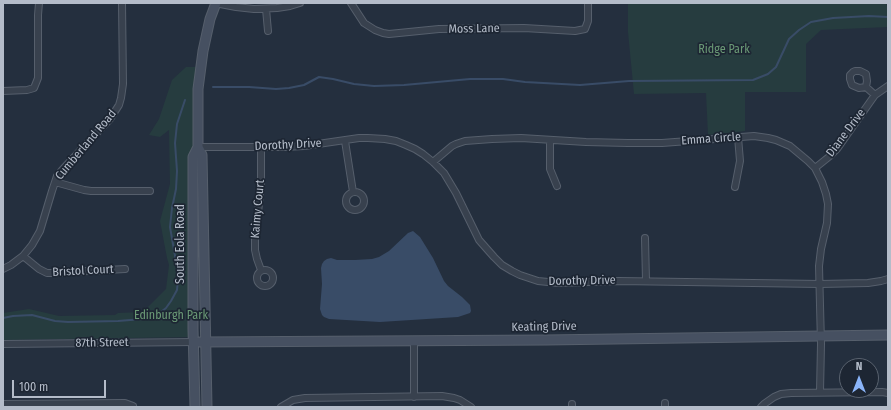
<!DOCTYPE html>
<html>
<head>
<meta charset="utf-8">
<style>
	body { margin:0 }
	#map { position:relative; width:891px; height:410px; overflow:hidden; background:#242f3e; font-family:"Fira Sans Condensed",sans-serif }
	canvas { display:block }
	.frame { position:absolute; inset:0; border:4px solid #b4bcc9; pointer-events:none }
	.north { position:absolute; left:839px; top:358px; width:40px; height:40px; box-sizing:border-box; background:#1d2633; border:1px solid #59626f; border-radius:50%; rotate:0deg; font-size:11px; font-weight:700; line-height:16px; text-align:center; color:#b4bcc9 }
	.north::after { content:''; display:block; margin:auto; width:14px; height:18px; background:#8ab4f8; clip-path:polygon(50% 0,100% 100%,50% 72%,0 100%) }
	.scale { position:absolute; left:12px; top:380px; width:94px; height:18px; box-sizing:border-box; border:2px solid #b4bcc9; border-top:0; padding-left:5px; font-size:12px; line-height:14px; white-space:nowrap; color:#b4bcc9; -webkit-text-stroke:3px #1d2633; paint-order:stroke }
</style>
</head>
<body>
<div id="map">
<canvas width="891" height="410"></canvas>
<div class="frame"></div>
<div class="north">N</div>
<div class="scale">100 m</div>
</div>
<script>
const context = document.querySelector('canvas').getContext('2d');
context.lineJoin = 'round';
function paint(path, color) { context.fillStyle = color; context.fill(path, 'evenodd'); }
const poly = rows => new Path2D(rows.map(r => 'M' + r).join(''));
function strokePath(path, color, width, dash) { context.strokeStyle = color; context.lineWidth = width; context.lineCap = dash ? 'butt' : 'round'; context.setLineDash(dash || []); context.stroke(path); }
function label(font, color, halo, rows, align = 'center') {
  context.font = font + ' "Fira Sans Condensed",sans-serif'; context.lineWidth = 3.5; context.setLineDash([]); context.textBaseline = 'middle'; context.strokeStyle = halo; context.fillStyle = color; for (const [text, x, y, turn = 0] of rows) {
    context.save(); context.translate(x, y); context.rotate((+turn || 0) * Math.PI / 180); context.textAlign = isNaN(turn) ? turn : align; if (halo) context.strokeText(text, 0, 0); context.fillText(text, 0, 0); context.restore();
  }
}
const green = poly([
	[628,3,886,3,888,9,888,27,821,30,806,44,806,92,745,92,745,131,708,135,706,93,634,94,628,32],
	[186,67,196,67,193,331,192,337,3,340,3,313,29,309,59,316,115,315,118,313,143,312,166,289,169,265,167,258,160,221,170,184,169,130,160,137,149,135,159,119,172,80]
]);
const water = poly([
	[413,231,420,237,433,258,444,281,448,286,462,297,470,305,471,311,470,313,458,317,380,322,329,319,324,317,322,315,320,309,322,284,321,268,322,264,324,261,327,259,331,258,337,260,355,260,372,259,379,257,389,251,408,233]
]);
const stream = poly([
	[213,87,249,87,276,89,289,88,304,85,319,77,333,79,354,84,374,86,404,85,470,79,503,79,525,82,580,85,629,81,753,80,768,74,776,67,789,39,799,30,811,22,833,18,869,16,888,17],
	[3,318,13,316,32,315,55,321,68,322,118,321,143,319,157,315,166,308,171,301,177,290,178,280,177,267,170,227,172,208,176,189,177,171,175,143,177,124,185,100]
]);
const street = poly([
	[215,3,236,7,254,9,277,8,290,6,300,3],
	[351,3,364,23,375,30,383,33,389,34,439,29,524,28,575,31,585,29,588,21,588,3],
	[266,9,268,31],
	[866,87,859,88,852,85,850,79,850,75,853,72,855,71,860,71,866,74,867,81,866,87,875,95],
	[3,91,27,90,34,88,38,78,38,15,39,3],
	[550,140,550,169,557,186],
	[345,141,353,192],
	[198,147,285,147,304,146,359,138,368,138,385,139,396,141,406,145,415,149,423,154,433,162,444,173,456,193,479,240,494,257,502,265,512,271,520,275,538,281,558,283,619,281,820,284,868,283,881,281,888,279],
	[261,147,261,185,255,240,255,250,257,259,261,270],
	[433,162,452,146,456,144,465,141,492,139,521,138,586,142,628,143,662,143,754,136,768,138,776,140,790,146,808,161,815,168,822,182,826,194,828,204,827,223,821,249,819,266,821,344,820,392],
	[815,168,830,156,837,149,870,102,875,95,888,86],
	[55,182,84,190,91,191,150,191],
	[735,187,740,161,738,137],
	'346 201a9 9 0 1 1 18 0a9 9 0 1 1-18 0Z',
	[645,238,646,281],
	[23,256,39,269,47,273,52,273,125,269],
	[3,269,11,265,23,256,32,245,40,231,52,191,57,176,62,170,110,119,119,105,121,98,123,84,122,3],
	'257 278a8 8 0 1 1 16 0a8 8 0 1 1-16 0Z',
	[3,344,195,342],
	[414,397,414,341],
	[3,404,125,403,133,406],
	[572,404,572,407],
	[281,407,293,400,305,398,442,396,454,398,460,400,471,407],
	[665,407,665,403],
	[761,407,764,404,774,397,781,394,791,393,882,392,888,393]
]);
const secondary = poly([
	[198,147,202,155,207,407],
	[200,342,546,340,888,335],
	[195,407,193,329,193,157,198,147,198,89,203,51,210,19,216,3]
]);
const streetNames = [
	["Moss Lane",474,29,-1],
	["Diane Drive",846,133,-53],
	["Emma Circle",711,139,-4],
	["Cumberland Road",86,145,-50],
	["Dorothy Drive",288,145,-3],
	["Kaimy Court",258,209,-85],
	["South Eola Road",181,244,-90],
	["Bristol Court",83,271,-3],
	["Dorothy Drive",582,281,-1],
	["Keating Drive",544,327,-1],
	["87th Street",102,343,-1]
];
const parkNames = [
	["Ridge Park",724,50],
	["Edinburgh Park",171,316]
];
paint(green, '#263c3f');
paint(water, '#394c67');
strokePath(stream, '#394c67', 2);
strokePath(street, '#565f6c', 8);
strokePath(secondary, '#565f6c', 11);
strokePath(street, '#38414e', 6);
strokePath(secondary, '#465061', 9);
label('12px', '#b4bcc9', '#1d2633', streetNames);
label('12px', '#6b9a76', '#1d2633', parkNames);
</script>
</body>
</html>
